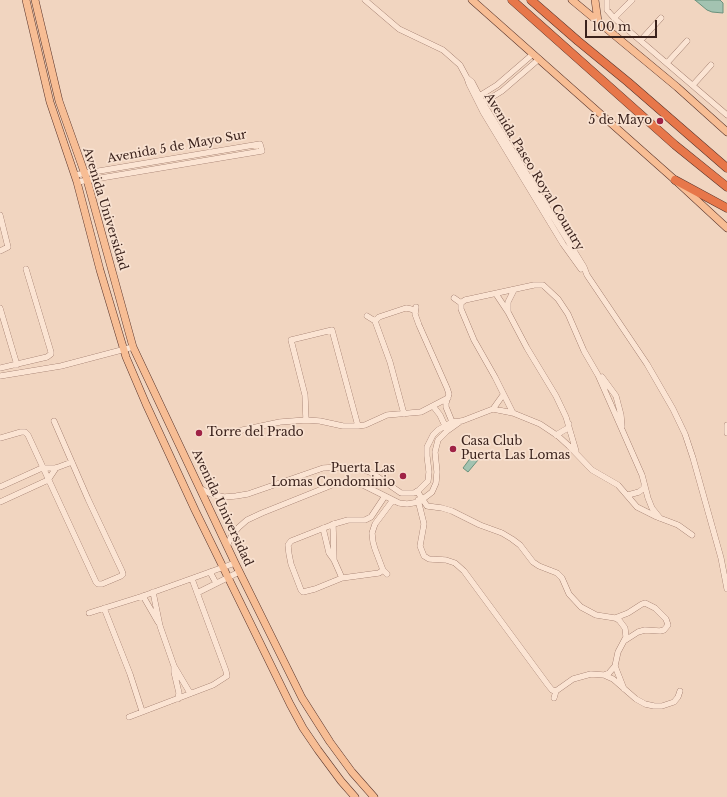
<!DOCTYPE html>
<html>
<head>
<meta charset="utf-8">
<style>
	body { margin:0 }
	#map { position:relative; width:727px; height:797px; overflow:hidden; background:#f1d5c0; font-family:"Libre Baskerville",serif }
	canvas { display:block }
	.scale { position:absolute; left:585px; top:20px; width:72px; height:18px; box-sizing:border-box; border:2px solid #3a221c; border-top:0; padding-left:5px; font-size:12px; line-height:14px; white-space:nowrap; color:#3a221c; -webkit-text-stroke:3px #f8e1d0; paint-order:stroke }
</style>
</head>
<body>
<div id="map">
<canvas width="727" height="797"></canvas>
<div class="scale">100 m</div>
</div>
<script>
const context = document.querySelector('canvas').getContext('2d');
context.lineJoin = 'round';
function paint(path, color) { context.fillStyle = color; context.fill(path, 'evenodd'); }
const poly = rows => new Path2D(rows.map(r => 'M' + r).join(''));
function strokePath(path, color, width, dash) { context.strokeStyle = color; context.lineWidth = width; context.lineCap = dash ? 'butt' : 'round'; context.setLineDash(dash || []); context.stroke(path); }
function label(font, color, halo, rows, align = 'center') {
  context.font = font + ' "Libre Baskerville",serif'; context.lineWidth = 3.5; context.setLineDash([]); context.textBaseline = 'middle'; context.strokeStyle = halo; context.fillStyle = color; for (const [text, x, y, turn = 0] of rows) {
    context.save(); context.translate(x, y); context.rotate((+turn || 0) * Math.PI / 180); context.textAlign = isNaN(turn) ? turn : align; if (halo) context.strokeText(text, 0, 0); context.fillText(text, 0, 0); context.restore();
  }
}
const water = poly([
	[695,0,720,0,723,3,723,13,712,12,707,10,695,0],
	[472,456,478,460,468,472,463,468,472,456]
]);
const minor = poly([
	[365,0,399,29,443,50,460,65,467,78,469,84,483,112,563,244,581,269],
	[607,0,607,10,614,18,727,115],
	[614,18,632,0],
	[641,40,661,18],
	[667,63,687,41],
	[467,78,472,82,483,103,584,267,587,275,647,364,673,409,685,434,693,458,721,558,727,589],
	[693,85,711,65],
	[476,98,497,85,533,54],
	[481,104,502,91,539,59],
	[75,175,260,144,262,151,77,182],
	[0,215,8,247,0,251],
	[496,294,508,312,527,348,556,396,566,417,576,451],
	[454,298,461,303],
	[461,303,465,300,534,285,543,285,558,299,568,314,584,351,598,375,642,475,648,498,652,508,660,518],
	[461,303,461,309,474,340,495,377,513,413],
	[416,307,415,314,419,325,447,388,449,394,446,403,446,407,453,424],
	[0,308,17,365],
	[508,312,508,302,514,290],
	[367,316,375,321],
	[375,321,390,362,404,414],
	[375,321,379,317,406,308,411,309,415,311],
	[332,330,358,426],
	[291,340,305,395,306,420],
	[291,340,332,330],
	[0,368,47,357,51,354,51,352,26,269],
	[0,376,61,366,133,347],
	[602,377,616,396,621,415,622,427],
	[433,406,440,415,446,428],
	[493,409,503,395],
	[727,425,727,433],
	[233,432,280,422,306,420,320,421,343,426,358,426,365,425,387,415,421,412,448,398],
	[556,435,568,428,569,424],
	[0,438,21,432,25,432,28,435,96,582,98,584,102,584,121,576,123,574,122,571,88,499,54,421],
	[0,487,42,468,56,468,72,462],
	[368,487,375,475],
	[201,489,211,494,224,497,236,496,248,494,323,468,343,467,362,469,372,473,401,493,414,493,419,490,428,481,429,472,427,456,427,447,433,435,438,430,452,422,462,421,493,409,513,413,540,424,558,436,569,446,592,470,618,485,637,507,657,517,678,525,692,535],
	[417,491,427,506,442,508,452,511,480,525,502,533,512,539,520,545,533,562,539,566,557,573,562,578,569,594,581,607,596,615,615,618,619,620,625,628,626,637,618,652,615,666,624,689],
	[628,495,639,492,644,488,644,485],
	[418,500,424,524,420,546,424,556,429,559,446,560,455,563,464,571,548,685,552,690,556,691],
	[0,502,48,480,56,468],
	[333,524,334,560],
	[323,528,329,553,334,560,342,578],
	[227,546,232,535,239,527,247,520,262,513,332,485,346,482,363,485,399,503,407,504,419,502,432,492,436,483,437,472,435,452,438,440,447,431,461,421],
	[383,570,379,573,342,578,315,589,303,592,301,590,291,564,289,554,288,545,291,541,334,524,348,520,365,520,371,517,385,496],
	[210,572,216,583],
	[387,574,383,570,375,549,373,542,372,533,375,524,393,500],
	[153,592,160,626,174,666,190,693],
	[197,593,239,572],
	[143,596,158,622],
	[104,608,130,674,142,711],
	[89,613,143,596,235,563],
	[615,618,628,613,642,604,645,603,655,608,666,619,668,625,664,630,660,631,645,630,638,632,624,641],
	[174,667,174,672,179,693,178,699],
	[604,675,609,673,615,666],
	[556,691,573,679,591,674,604,675,613,679,636,699,645,704,654,706,662,706,674,702,678,697,680,691],
	[554,698,556,691],
	[129,717,213,685,227,676,226,671,192,579]
]);
const major = poly([
	[26,0,50,102,77,182,100,270,126,357,146,404,195,510,290,704,303,728,318,750,341,781,355,797],
	[35,0,59,101,87,180,133,347,235,563,302,698,330,742,352,772,374,797],
	[472,0,675,180,727,228],
	[572,0,677,87,727,132],
	[595,0,598,21]
]);
const highway = poly([
	[512,0,675,145,727,187],
	[531,0,578,41,628,82,727,168],
	[675,180,727,208]
]);
const markers = [
	[660,121,4,"#9f2245"],
	[199,433,4,"#9f2245"],
	[453,449,4,"#9f2245"],
	[403,476,4,"#9f2245"]
];
const poiNames = [
	["5 de Mayo",652,121],
	["Torre del Prado",207,433,"left"],
	["Casa Club",461,442,"left"],
	["Puerta Las Lomas",461,456,"left"],
	["Puerta Las",395,469],
	["Lomas Condominio",395,483]
];
const streetNames = [
	["Avenida 5 de Mayo Sur",177,147,-10],
	["Avenida Paseo Royal Country",534,172,59],
	["Avenida Universidad",105,209,73],
	["Avenida Universidad",222,508,65]
];
paint(water, '#a3c3b1');
strokePath(water, '#69917c', 1);
strokePath(minor, '#8b6456', 6);
strokePath(major, '#59342b', 8);
strokePath(highway, '#59342b', 9);
strokePath(minor, '#fbe4d3', 5.5);
strokePath(major, '#f7bd94', 7);
strokePath(highway, '#e7774a', 8);
for (const [x, y, r, color] of markers) { const dot = new Path2D(); dot.arc(x, y, r, 0, 2 * Math.PI); context.fillStyle = color; context.fill(dot); strokePath(dot, '#f8e1d0', 1.5); }
label('12px', '#3a221c', '#f8e1d0', poiNames, 'right');
label('12px', '#3a221c', '#f8e1d0', streetNames);
</script>
</body>
</html>
